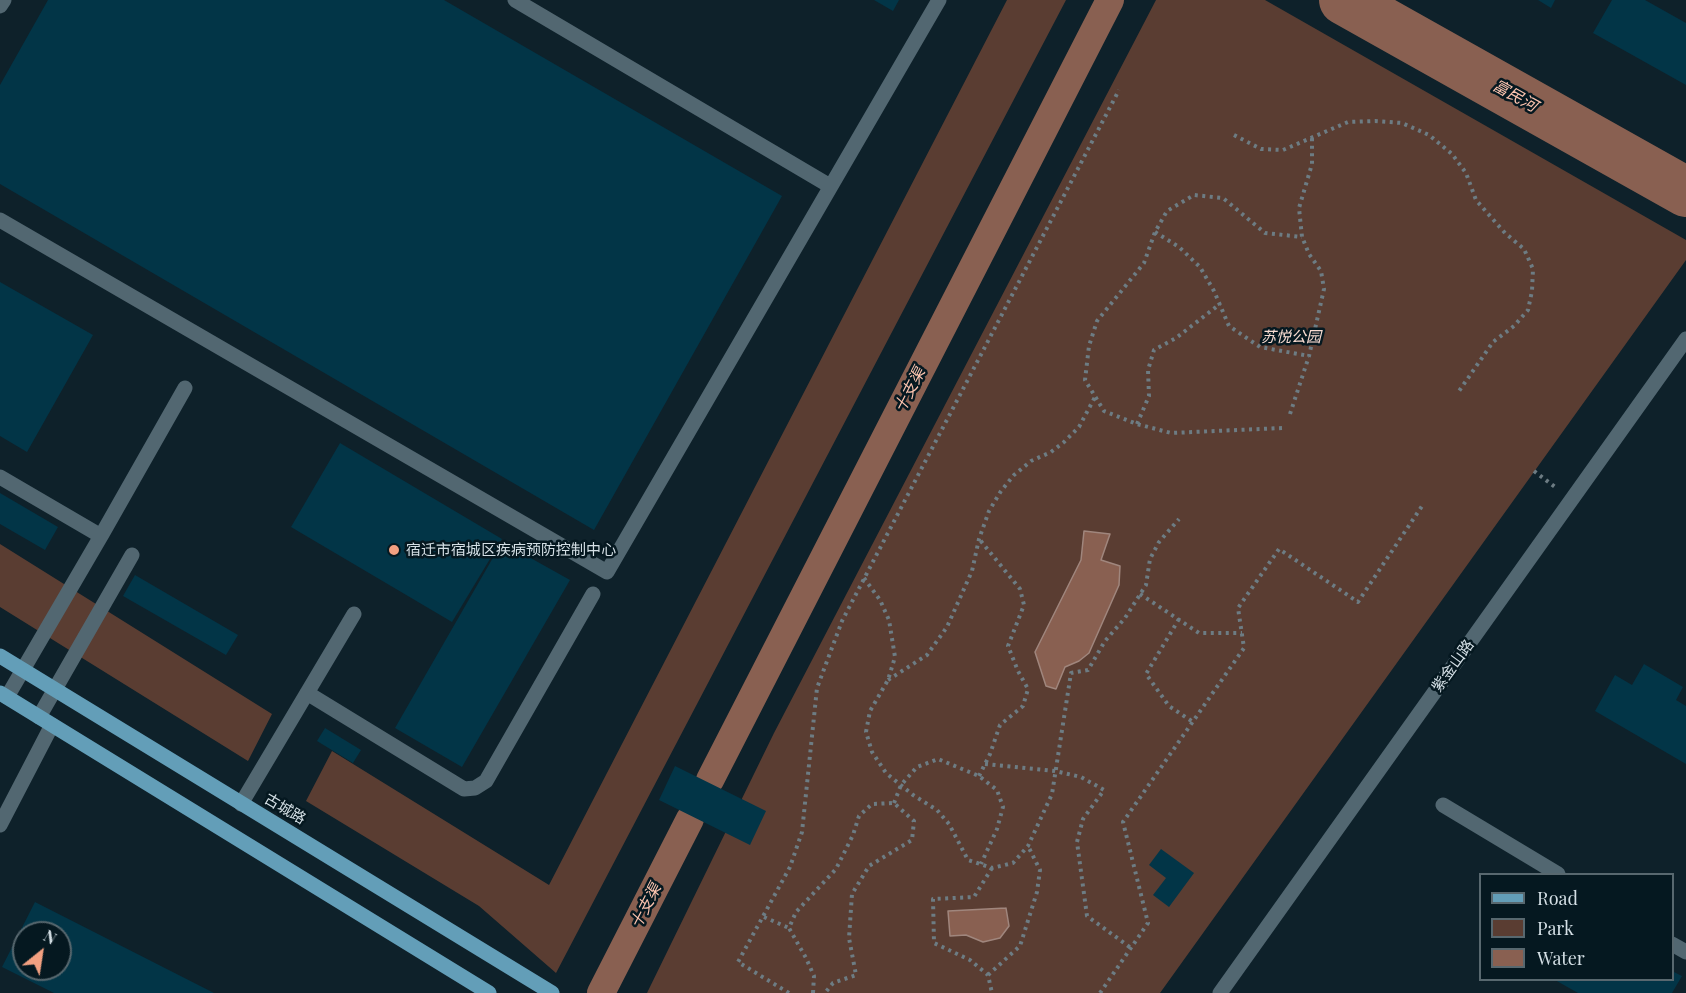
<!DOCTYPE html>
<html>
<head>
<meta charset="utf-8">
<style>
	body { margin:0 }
	#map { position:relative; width:1686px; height:993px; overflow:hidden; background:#0e212a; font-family:"Playfair Display",serif }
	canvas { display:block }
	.legend { position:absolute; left:1479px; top:873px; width:195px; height:108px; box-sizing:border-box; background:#051820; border:2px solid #58686f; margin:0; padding:8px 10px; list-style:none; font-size:18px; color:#d4dfe5 }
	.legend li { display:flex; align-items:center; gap:12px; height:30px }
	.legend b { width:30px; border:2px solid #58686f }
	.north { position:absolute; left:12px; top:921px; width:60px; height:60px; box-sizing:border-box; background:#051820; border:2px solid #58686f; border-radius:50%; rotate:30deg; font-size:16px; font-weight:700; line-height:24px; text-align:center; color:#d4dfe5 }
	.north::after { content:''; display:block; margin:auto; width:21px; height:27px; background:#f2a081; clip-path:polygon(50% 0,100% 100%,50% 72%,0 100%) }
</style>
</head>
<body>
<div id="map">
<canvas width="1686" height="993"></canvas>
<ul class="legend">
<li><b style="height:8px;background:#639eb8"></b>Road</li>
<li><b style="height:16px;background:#5a3d32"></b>Park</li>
<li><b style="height:16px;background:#896051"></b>Water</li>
</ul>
<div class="north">N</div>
</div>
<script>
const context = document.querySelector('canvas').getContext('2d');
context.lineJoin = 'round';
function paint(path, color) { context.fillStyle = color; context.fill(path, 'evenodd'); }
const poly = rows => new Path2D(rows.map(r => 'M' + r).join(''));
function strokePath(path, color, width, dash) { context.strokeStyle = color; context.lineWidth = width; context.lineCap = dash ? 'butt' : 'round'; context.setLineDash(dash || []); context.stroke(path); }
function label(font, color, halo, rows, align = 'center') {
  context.font = font + ' "Playfair Display","Noto Sans SC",serif'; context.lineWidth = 5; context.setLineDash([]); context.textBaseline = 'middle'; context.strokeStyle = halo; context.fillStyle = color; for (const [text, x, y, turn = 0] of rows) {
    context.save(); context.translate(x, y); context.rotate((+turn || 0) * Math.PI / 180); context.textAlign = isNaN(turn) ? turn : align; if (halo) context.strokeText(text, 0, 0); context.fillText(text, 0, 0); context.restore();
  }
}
const green = poly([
	[1007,0,1066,0,556,973,479,906,306,801,332,751,549,885],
	[1156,0,1265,0,1686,240,1686,260,1160,993,647,993,774,733],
	[0,544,272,714,248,761,0,607]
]);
const water = poly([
	[1084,531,1110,534,1101,560,1120,566,1119,585,1089,653,1079,661,1065,667,1056,689,1046,686,1035,652,1081,560,1084,531],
	[1006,908,1009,926,1000,938,983,942,966,935,950,936,948,911,1006,908]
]);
const canal = poly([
	[710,780,1110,0],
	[601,993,690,819]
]);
const river = poly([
	[1344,0,1686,192]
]);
const building = poly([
	[48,0,444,0,782,196,594,530,0,184,0,85],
	[874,0,899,0,893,11],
	[1538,0,1555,0,1551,8],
	[1612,0,1645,0,1686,23,1686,85,1593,33],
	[0,282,93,335,27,452,0,436],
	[340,443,502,539,452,622,291,527],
	[0,493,58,527,45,550,0,524],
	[502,542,570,580,462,767,395,728],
	[135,575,238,635,226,655,123,596],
	[1644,664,1683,687,1676,700,1686,706,1686,764,1595,711,1615,675,1632,685],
	[325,728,361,750,353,763,317,741],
	[675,766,766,811,750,845,659,800],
	[1161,849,1194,873,1169,907,1153,895,1166,878,1149,865],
	[35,902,214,993,54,993,2,967],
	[24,933,60,933,60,969,24,969],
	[1672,971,1682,976,1672,993,1578,993,1555,980,1672,980]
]);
const path = poly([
	[1234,135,1261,149,1283,150,1348,122,1375,121,1402,123,1429,135,1452,154,1466,173,1476,200,1505,233,1524,249,1533,269,1532,291,1528,310,1514,326,1493,342,1457,394],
	[1155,232,1179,247,1200,267,1214,291,1229,326,1260,347,1309,356],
	[1290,414,1309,356,1324,289,1321,271,1309,254,1302,237,1299,208,1312,164,1312,138],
	[1137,424,1149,396,1148,370,1154,350,1176,338,1220,304],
	[1282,428,1171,433,1137,424,1104,411,1085,380,1089,346,1097,321,1144,263,1155,232,1167,211,1194,195,1223,198,1265,233,1302,237],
	[1534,471,1555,487],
	[864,578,880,600,889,620,895,657,888,680,870,711,866,732,872,752,886,773,913,795,937,810,949,824,968,860,992,868,1013,863,1028,846,1052,794,1071,673,1088,670,1105,641,1125,618,1146,585,1150,559,1159,542,1179,519],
	[1140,594,1199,633,1242,633],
	[1179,619,1146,674,1169,706,1193,722],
	[888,680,927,655,947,627,972,571,979,539,989,511,1001,491,1014,475,1031,461,1051,452,1064,442,1079,427,1095,397],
	[985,764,1055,771,1081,777,1104,790,1083,819,1077,842,1087,916,1131,948],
	[979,776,990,754,1000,725,1023,706,1028,689,1018,671,1008,646,1024,605,1020,589,980,540],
	[894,803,901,785,917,767,938,759,979,776,997,790,1003,807,997,829,981,864],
	[992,868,974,897,933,899,934,943,970,960,988,975,992,993],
	[764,917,789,928],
	[988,975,1020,946,1037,892,1040,870,1028,846],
	[789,993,738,962,790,867,802,832,817,688,842,621,1119,90],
	[813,993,814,976,806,958,789,928,796,912,836,869,853,835,859,816,872,804,894,803,914,821,912,840,869,866,852,894,849,938,856,975,833,983,825,993],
	[1100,993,1148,923,1123,822,1244,648,1238,608,1279,549,1358,602,1424,503]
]);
const minor = poly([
	[515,0,830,186],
	[0,6,4,0],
	[0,220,607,572,939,0],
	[0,477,101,536,185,388],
	[307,693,464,789,475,788,486,781,593,594],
	[7,697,101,536],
	[39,717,132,555],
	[241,804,354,614],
	[1443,805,1558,874],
	[0,825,52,725],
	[1672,944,1686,952],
	[1220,993,1686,339]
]);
const major = poly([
	[0,656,552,993],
	[0,693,489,993]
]);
const markers = [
	[394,550,6,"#f2a081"]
];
const parkNames = [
	["苏悦公园",1291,337]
];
const poiNames = [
	["宿迁市宿城区疾病预防控制中心",406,550]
];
const streetNames = [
	["紫金山路",1453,666,-54],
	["古城路",285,809,31]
];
const waterNames = [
	["富民河",1515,96,29],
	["十支渠",910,390,-63],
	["十支渠",646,906,-63]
];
paint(green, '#5a3d32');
paint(water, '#896051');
strokePath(water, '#a0867d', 1.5);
strokePath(canal, '#896051', 28);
strokePath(river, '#896051', 50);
paint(building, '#023547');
strokePath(path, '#6d7c83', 4, [3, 4.5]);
strokePath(minor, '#526771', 15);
strokePath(major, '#639eb8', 15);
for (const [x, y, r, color] of markers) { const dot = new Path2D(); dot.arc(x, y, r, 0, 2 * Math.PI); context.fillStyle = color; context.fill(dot); strokePath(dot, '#051820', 2); }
label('italic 15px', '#f9dcd1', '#051820', parkNames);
label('15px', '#d4dfe5', '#051820', poiNames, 'left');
label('15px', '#d4dfe5', '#051820', streetNames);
label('italic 16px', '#fbc3ae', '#051820', waterNames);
</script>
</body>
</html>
